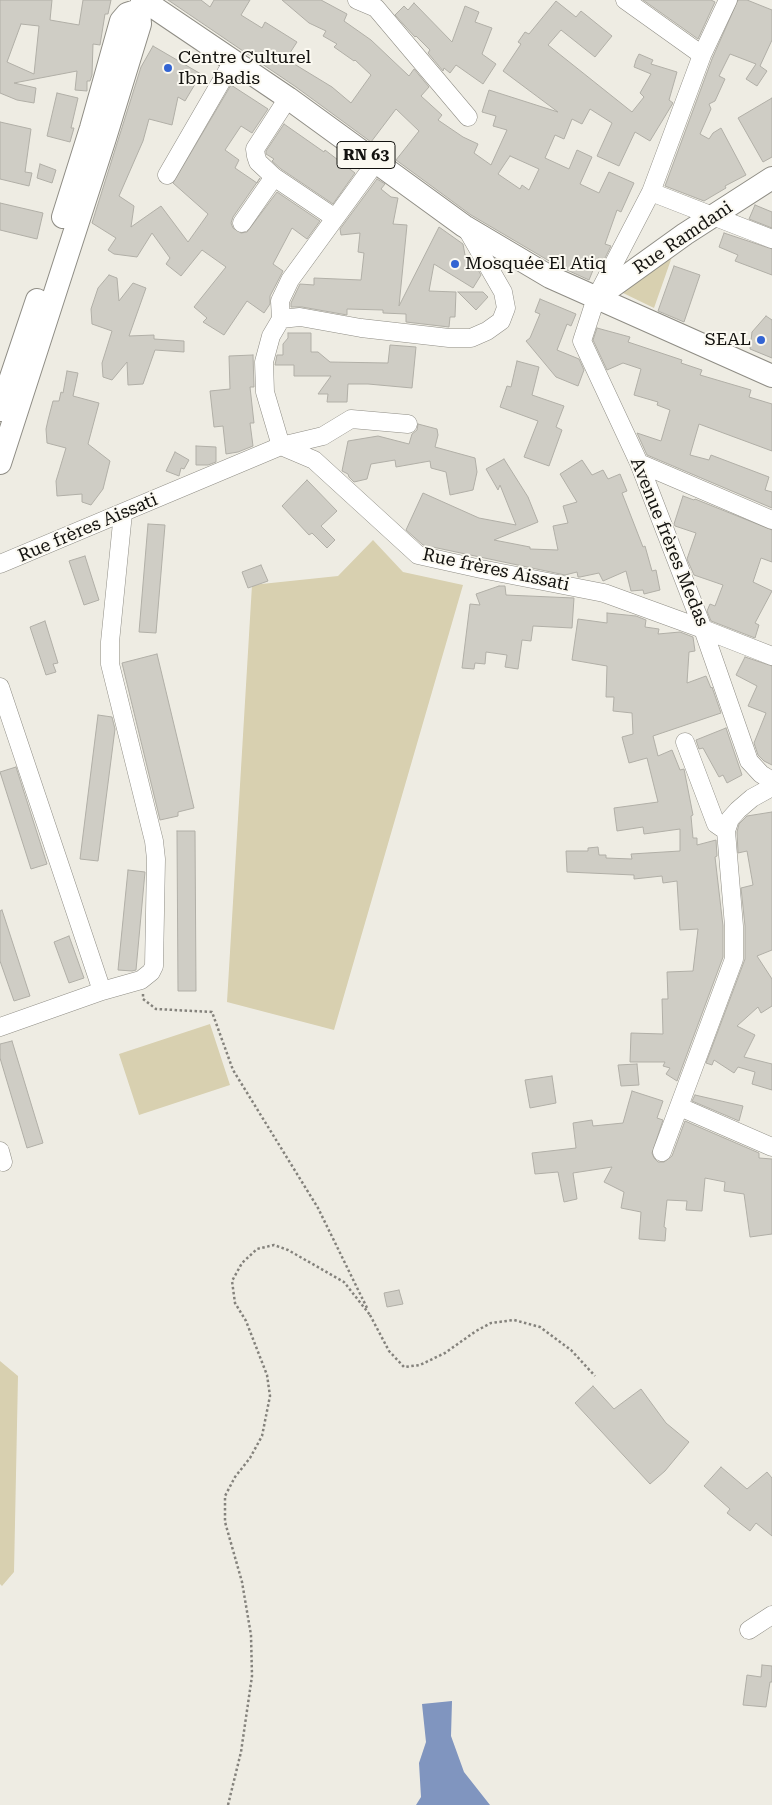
<!DOCTYPE html>
<html>
<head>
<meta charset="utf-8">
<style>
	body { margin:0 }
	canvas { display:block; background:#eeece3 }
</style>
</head>
<body>
<canvas width="772" height="1805"></canvas>
<script>
const context = document.querySelector('canvas').getContext('2d');
context.lineJoin = 'round';
function paint(path, color) { context.fillStyle = color; context.fill(path, 'evenodd'); }
const poly = rows => new Path2D(rows.map(r => 'M' + r).join(''));
function strokePath(path, color, width, dash) { context.strokeStyle = color; context.lineWidth = width; context.lineCap = dash ? 'butt' : 'round'; context.setLineDash(dash || []); context.stroke(path); }
function label(font, color, halo, rows, align = 'center') {
  context.font = font + ' "Roboto Serif",serif'; context.lineWidth = 4; context.setLineDash([]); context.textBaseline = 'middle'; context.strokeStyle = halo; context.fillStyle = color; for (const [text, x, y, turn = 0] of rows) {
    context.save(); context.translate(x, y); context.rotate((+turn || 0) * Math.PI / 180); context.textAlign = isNaN(turn) ? turn : align; if (halo) context.strokeText(text, 0, 0); context.fillText(text, 0, 0); context.restore();
  }
}
const green = poly([
	[674,251,654,308,621,292],
	[373,540,403,572,463,585,334,1030,227,1002,252,585,338,576],
	[210,1024,230,1085,139,1115,119,1054],
	[0,1361,18,1376,14,1572,2,1586,0,1584]
]);
const water = poly([
	[452,1701,451,1736,464,1772,490,1805,416,1805,421,1797,419,1763,426,1742,422,1704]
]);
const building = poly([
	[0,0,52,0,50,20,79,25,83,0,111,0,108,14,105,14,100,45,93,44,92,75,90,81,87,81,87,91,75,90,77,71,14,83,36,88,34,103,17,100,0,93,0,0],
	[21,24,39,26,34,74,7,62,21,24],
	[168,0,201,0,210,7,214,0,250,0,241,15,262,28,265,22,297,42,286,59,332,87,351,103,371,75,355,60,354,61,334,47,337,44,323,36,326,31,309,23,282,0,321,0,347,14,344,21,371,40,409,76,414,69,429,87,421,96,442,115,438,120,463,137,478,144,474,153,491,165,507,130,493,126,496,116,482,112,489,90,558,112,503,71,521,44,518,42,525,32,529,34,556,1,576,17,581,11,612,36,595,57,561,30,548,45,632,112,644,97,640,93,651,74,634,67,636,60,639,54,653,60,651,64,677,72,669,100,673,103,650,141,635,132,619,166,597,156,612,123,590,109,582,124,572,119,564,139,555,135,545,158,569,169,577,150,592,157,580,184,599,193,609,172,634,183,621,212,617,210,605,244,611,246,604,260,598,258,589,280,556,265,471,215,396,160,419,131,396,109,371,142,296,87,168,0],
	[510,156,539,169,529,190,522,185,520,189,498,174,510,156],
	[643,0,711,0,715,2,698,39,643,0],
	[738,0,747,0,772,10,772,40,760,66,767,71,757,86,746,79,756,64,730,54,719,76,725,79,715,101,709,104,711,109,700,134,709,139,713,133,721,128,746,175,725,186,726,188,704,201,665,186,712,59,738,0],
	[414,3,452,42,465,6,479,12,475,22,492,28,482,54,496,64,483,84,456,65,450,73,444,68,443,71,428,53,430,50,416,36,415,37,395,15,404,6,408,10,414,3],
	[153,46,201,74,185,101,178,97,172,125,149,119,143,141,119,196,134,206,131,227,161,206,188,242,208,214,173,183,231,85,268,109,252,133,241,126,225,150,239,160,235,168,257,183,260,178,233,217,231,223,233,228,241,233,247,232,277,192,320,221,307,239,292,228,273,264,283,271,270,296,270,304,264,313,247,301,224,335,203,322,207,318,194,307,226,267,202,250,181,276,166,264,170,258,152,233,137,257,114,254,108,250,116,238,92,223,141,67,153,46],
	[57,93,78,98,71,128,74,128,70,142,47,136,57,93],
	[772,98,772,157,763,162,738,118,772,98],
	[0,122,31,129,25,172,32,173,29,186,0,179,0,122],
	[284,124,324,152,325,150,355,173,333,204,281,169,272,161,274,159,266,154,266,151,284,124],
	[40,164,56,170,52,183,37,178,40,164],
	[377,179,385,184,381,189,391,197,398,198,393,224,407,225,399,306,439,227,463,244,465,255,474,262,481,275,473,288,434,264,429,291,456,292,455,317,450,317,449,327,406,322,406,314,383,313,383,310,347,309,347,315,302,307,291,307,291,303,300,284,314,285,314,278,361,280,364,253,358,252,360,233,341,235,340,229,377,179],
	[0,203,43,213,37,239,0,230,0,203],
	[755,205,772,212,772,228,749,219,755,205],
	[724,233,772,249,772,275,735,261,738,255,719,247,724,233],
	[674,266,700,275,684,322,658,311,674,266],
	[109,275,117,278,119,301,133,283,146,288,129,336,154,335,154,339,184,341,184,352,155,350,143,384,128,385,127,362,112,380,103,377,102,363,112,331,92,324,91,309,98,288,109,275],
	[458,292,483,292,488,297,476,310,458,292],
	[540,299,576,314,571,326,567,324,557,350,579,359,584,370,578,386,556,377,526,341,530,338,540,314,535,312,540,299],
	[766,316,772,320,772,358,750,349,752,332,766,316],
	[597,328,630,337,628,342,682,360,681,363,702,370,700,375,751,390,749,397,772,404,772,451,699,424,690,455,709,460,711,455,769,477,765,490,772,492,772,508,647,455,637,433,661,441,670,410,657,405,658,402,634,395,641,369,623,363,607,370,593,340,597,328],
	[288,333,311,333,311,352,318,352,330,362,388,363,390,345,416,347,412,388,368,384,348,384,347,402,327,402,328,394,318,394,331,376,294,376,294,365,275,365,277,355,283,355,283,344,288,338,288,333],
	[253,355,254,387,250,387,254,423,250,423,253,446,238,452,226,454,223,426,214,427,210,391,230,389,229,356,253,355],
	[517,361,539,367,532,395,564,406,556,427,562,430,549,466,524,457,538,421,500,407,507,386,511,387,517,361],
	[67,371,78,373,73,396,99,403,88,444,110,461,103,489,91,505,82,502,82,494,57,496,56,481,66,448,47,443,46,429,48,420,53,401,59,401,61,392,63,393,67,371],
	[418,424,437,429,438,435,435,447,475,458,477,472,473,490,450,495,446,472,431,468,430,461,396,467,395,460,371,464,367,479,354,482,349,477,348,474,342,471,348,441,378,436,409,444,412,434,417,430,418,424],
	[196,446,216,447,216,462,208,465,196,465,196,446],
	[175,452,189,460,184,469,181,468,179,476,166,471,175,452],
	[504,459,528,497,538,522,494,540,530,547,530,549,558,550,553,526,568,523,563,506,577,502,560,474,582,460,592,475,603,470,608,479,620,474,627,491,622,493,643,547,645,546,652,571,656,570,660,590,644,594,643,590,631,591,626,571,603,581,599,573,580,577,578,577,577,572,565,575,423,545,406,530,423,493,479,518,516,525,500,485,498,490,486,469,504,459],
	[307,480,337,511,321,526,335,540,327,548,312,533,309,535,282,506,307,480],
	[683,496,694,500,695,499,772,530,772,562,761,558,753,582,772,591,755,623,759,625,755,638,711,621,707,611,710,604,715,606,723,585,694,575,687,559,696,533,675,526,674,524,683,496],
	[148,524,165,525,156,633,139,632,148,524],
	[85,556,99,600,84,605,69,561,85,556],
	[261,565,268,581,248,588,242,572,261,565],
	[499,586,505,586,506,595,574,598,572,628,533,626,531,641,522,640,518,669,505,667,507,655,486,652,485,664,475,663,474,669,462,668,470,604,480,605,476,594,499,586],
	[607,613,636,616,646,620,645,627,659,629,658,634,680,632,693,637,695,651,689,652,687,683,706,676,711,688,712,687,721,713,653,736,658,756,672,750,680,770,684,769,693,815,691,816,693,838,697,838,697,845,716,840,717,856,715,857,723,926,723,957,677,1081,666,1074,670,1068,663,1066,665,1062,630,1062,631,1033,663,1034,662,999,668,999,667,972,693,971,698,929,680,930,677,881,663,883,662,876,634,879,634,875,567,872,566,851,588,851,588,848,598,847,599,855,606,855,606,858,632,859,631,854,680,851,680,829,644,834,643,827,617,831,614,808,658,802,647,758,629,763,622,737,633,734,632,713,613,711,614,697,606,697,607,666,572,660,578,619,607,623,607,613],
	[45,621,58,663,53,664,56,672,46,675,30,627,45,621],
	[157,654,194,808,178,812,178,816,160,820,122,663,157,654],
	[745,657,772,666,772,765,764,761,758,755,754,743,766,713,748,706,757,686,736,675,745,657],
	[98,715,112,717,115,729,98,861,80,859,98,715],
	[726,728,742,775,727,783,723,775,719,777,703,748,699,749,696,740,726,728],
	[16,767,47,864,31,869,0,772,16,767],
	[772,812,772,950,757,956,772,979,772,1006,761,1013,758,1007,737,1026,755,1035,744,1057,772,1064,772,1090,752,1084,755,1072,738,1067,734,1073,714,1060,712,1065,706,1063,745,959,745,926,741,888,753,885,747,851,738,853,737,832,739,824,747,816,772,812],
	[177,831,195,831,196,991,178,991,177,831],
	[128,870,145,872,136,970,132,971,118,970,128,870],
	[2,910,30,996,14,1001,0,961,0,911,2,910],
	[69,936,84,978,69,983,54,942,69,936],
	[12,1041,43,1143,27,1148,0,1058,0,1044,12,1041],
	[637,1064,639,1085,621,1086,618,1065,637,1064],
	[552,1076,556,1103,530,1108,525,1080,552,1076],
	[632,1091,663,1101,657,1118,663,1120,652,1153,654,1158,658,1162,664,1162,672,1156,685,1121,759,1153,759,1158,772,1159,772,1234,750,1237,744,1194,724,1191,725,1182,705,1178,702,1211,686,1210,687,1201,667,1200,664,1227,666,1228,665,1241,639,1239,641,1212,621,1208,624,1192,604,1182,612,1167,573,1173,577,1199,564,1202,558,1172,535,1174,532,1153,576,1148,573,1123,592,1120,593,1126,623,1123,632,1091],
	[695,1095,743,1106,739,1121,692,1101,695,1095],
	[399,1290,403,1304,387,1307,384,1293,399,1290],
	[593,1386,614,1409,641,1389,666,1423,689,1442,665,1471,650,1484,575,1403,593,1386],
	[721,1467,747,1489,767,1472,772,1478,772,1536,756,1523,750,1531,727,1513,730,1509,704,1486,721,1467],
	[762,1665,772,1666,772,1682,770,1682,766,1707,743,1705,747,1675,761,1677,762,1665]
]);
const path = poly([
	[143,994,143,999,156,1009,212,1012,233,1070,318,1208,368,1310],
	[370,1315,389,1351,404,1367,420,1365,445,1353,476,1331,491,1323,514,1320,540,1327,571,1350,595,1376],
	[228,1805,241,1752,252,1676,251,1635,242,1582,225,1522,225,1496,235,1477,250,1458,262,1436,270,1396,267,1375,246,1321,235,1303,232,1281,242,1263,257,1249,274,1245,288,1250,344,1282,370,1315]
]);
const minor = poly([
	[357,0,376,8,468,117],
	[625,0,702,55],
	[728,0,702,55,651,192,596,298,582,341,639,463,703,629,749,761,761,774,772,781],
	[288,98,255,149,256,156,258,162,274,177,335,218],
	[167,175,233,61],
	[651,192,772,239],
	[242,223,274,177],
	[281,319,280,301,290,280,376,162],
	[408,424,351,419,323,436,281,446,265,392,264,362,271,336,281,319,300,317,361,328,449,338,471,338,487,331,501,321,506,308,503,292,465,226],
	[639,463,772,520],
	[0,564,281,446,314,460,418,555,481,569,604,593,703,629,772,656],
	[0,687,102,991],
	[685,742,716,824,726,831],
	[0,1027,102,991,141,980,151,972,154,966,156,859,154,841,110,664,110,642,123,513],
	[680,1107,772,1147],
	[0,1151,3,1162],
	[662,1152,734,959,734,926,726,831,730,819,738,810,752,798,772,787],
	[749,1630,772,1615]
]);
const major = poly([
	[143,0,288,98,464,226,550,277,772,376],
	[63,217,91,128,121,21,127,14,139,10],
	[596,298,685,234,772,178],
	[0,410,37,300],
	[0,463,105,138,140,24,139,10,143,0]
]);
const markers = [
	[168,68,5,"#3364d3"],
	[455,264,5,"#3364d3"],
	[761,340,5,"#3364d3"]
];
const shields = [
	[366,155,58]
];
const shieldNames = [
	["RN 63",366,155]
];
const poiNames = [
	["Centre Culturel",178,58],
	["Ibn Badis",178,79],
	["Mosquée El Atiq",465,264],
	["SEAL",751,340,"right"]
];
const streetNames = [
	["Rue Ramdani",683,238,-34],
	["Rue frères Aissati",88,528,-23],
	["Avenue frères Medas",669,542,68],
	["Rue frères Aissati",496,570,12]
];
paint(green, '#d8d0b0');
paint(water, '#8095bf');
paint(building, '#cfcdc5');
strokePath(building, '#b1afa7', 1);
strokePath(minor, '#8f8d85', 19);
strokePath(major, '#8f8d85', 24);
strokePath(path, '#84827c', 2.5, [2.5, 2.5]);
strokePath(minor, '#fff', 18);
strokePath(major, '#fff', 22);
for (const [x, y, r, color] of markers) { const dot = new Path2D(); dot.arc(x, y, r, 0, 2 * Math.PI); context.fillStyle = color; context.fill(dot); strokePath(dot, '#fbf9f1', 2); }
for (const [x, y, w] of shields) { const box = new Path2D(); box.roundRect(x - w / 2, y - 13.5, w, 27, 4); context.fillStyle = '#fbf9f1'; context.fill(box); strokePath(box, '#13120f', 1); }
label('bold 16px', '#13120f', null, shieldNames);
label('18px', '#13120f', '#fbf9f1', poiNames, 'left');
label('18px', '#13120f', '#fbf9f1', streetNames);
</script>
</body>
</html>
